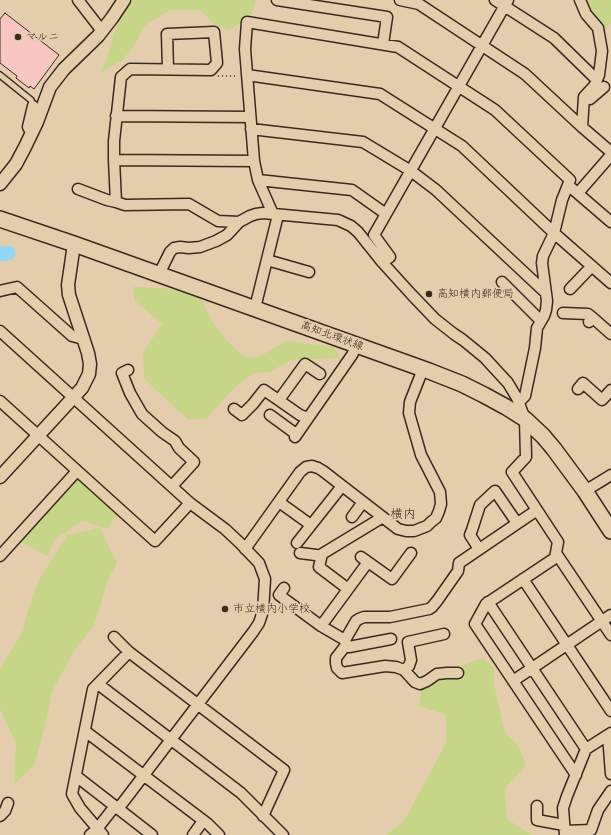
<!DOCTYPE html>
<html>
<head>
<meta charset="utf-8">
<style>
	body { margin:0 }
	canvas { display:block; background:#e4cdad }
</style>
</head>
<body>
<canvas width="611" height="835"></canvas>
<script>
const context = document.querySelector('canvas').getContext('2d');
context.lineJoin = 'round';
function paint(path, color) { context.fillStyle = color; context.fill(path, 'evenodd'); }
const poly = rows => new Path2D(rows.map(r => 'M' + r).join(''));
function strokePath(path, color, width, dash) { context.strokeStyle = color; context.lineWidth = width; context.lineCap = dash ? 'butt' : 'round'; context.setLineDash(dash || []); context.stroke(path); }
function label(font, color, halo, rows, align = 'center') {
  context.font = font + ' "Shantell Sans","Klee One",sans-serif'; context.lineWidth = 3.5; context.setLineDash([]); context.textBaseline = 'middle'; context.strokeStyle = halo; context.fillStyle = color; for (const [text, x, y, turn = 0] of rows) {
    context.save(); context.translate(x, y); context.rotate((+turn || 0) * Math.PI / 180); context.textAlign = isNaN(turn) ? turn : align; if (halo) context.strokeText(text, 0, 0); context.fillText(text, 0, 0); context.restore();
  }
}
const green = poly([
	[136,0,256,0,251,16,229,30,214,24,200,10,170,10,144,26,136,43,123,60,101,72,106,61,114,33,127,3],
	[578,0,611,0,611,23,597,39],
	[133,287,162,288,198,293,212,321,227,341,245,357,256,358,287,341,307,344,333,346,341,358,291,360,270,372,254,373,233,389,207,418,189,420,144,379,143,352,162,324,135,301],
	[78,477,119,513,107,529,82,521,56,539,47,556,21,542],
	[100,528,117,563,108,580,94,625,72,654,52,692,45,726,34,766,14,784,16,743,0,709,0,669,23,631,28,610,40,578,67,535],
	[483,658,494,667,494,684,505,733,519,746,526,766,505,788,507,819,532,835,386,835,404,821,446,743,446,715,419,706,422,683,454,668]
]);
const river = poly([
	[0,254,8,253]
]);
const building = poly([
	[5,13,59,55,34,89,30,86,29,88,16,78,17,76,0,63,0,19,5,13]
]);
const path = poly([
	[218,76,238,76]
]);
const service = poly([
	[0,75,31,100,33,106]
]);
const minor = poly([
	[78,0,102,31],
	[277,0,387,17,383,44],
	[400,0,419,4,525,74,582,127,611,152],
	[495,0,554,38,597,80],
	[580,0,586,14,598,28,602,51,599,75,595,85,584,97,582,127],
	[168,69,167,34,214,32,217,63,211,70,130,69,121,77,114,141,114,160,116,202,125,205,189,204,218,221,239,222],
	[247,75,380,94,462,146,554,233,611,283],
	[590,99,604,87],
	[116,116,250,117],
	[251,129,363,142,411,171,436,190,546,293],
	[32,134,28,127,33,106],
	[114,160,254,161],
	[258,180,352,190,386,214],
	[568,185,611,222],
	[78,189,107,200,116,202],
	[578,193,611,155],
	[273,214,258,180,254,161,245,49,247,22,398,47,495,110,570,180,562,200,554,233,543,256,542,263,547,301,546,310,544,316,537,328,535,348,525,396,519,402],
	[267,260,309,272],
	[382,262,390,257,374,235,508,0],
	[159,274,170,252,174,248,180,247,189,248,200,247,216,241,227,235,239,222,250,216,256,214,263,213,338,220,351,226,358,232,382,262,412,295,435,319,454,334,463,340,485,358,508,383,517,398,525,419,526,457,512,472,558,542,555,558,486,604,475,624,576,775],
	[502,282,541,321],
	[570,289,592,266],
	[0,291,17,287,72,336,84,339],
	[255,308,278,215],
	[563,313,588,314,593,318],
	[589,322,593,318,611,334],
	[0,331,190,503,225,529,240,543,259,563,265,579,263,611,259,623,253,632,118,809],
	[128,370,122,373,130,393,142,414,162,432,175,441,179,448,194,462,172,486],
	[578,389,583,383,602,400,611,390],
	[279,400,305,364,320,374],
	[0,401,155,541,190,503],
	[234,409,242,415,253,404,264,390,300,415,308,418],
	[270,415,296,434],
	[295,437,352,355,357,345],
	[585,491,611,475],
	[279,502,311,525],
	[352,517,363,502],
	[297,543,342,486],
	[245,549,300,472,306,467,312,466,318,468,323,471,398,529,406,531,414,531,427,526,431,522,436,518,439,511,441,504,440,492,421,455,409,413,410,402,423,369],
	[479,549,470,535,472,530,480,505,495,491,517,523],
	[300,553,316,555,321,556],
	[556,553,611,635],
	[0,556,77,471],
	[361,557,392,579,411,553],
	[523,579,611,711],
	[284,588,279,595,321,626,345,640,356,621,359,619,364,617,390,617,429,609,432,607,437,601,458,571,459,563,537,510],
	[348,589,319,567,322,554,383,517],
	[488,602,586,749],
	[321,626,368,562],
	[114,637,129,652,284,770,263,816],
	[345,640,346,645,336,658,336,663,337,668,342,673,385,666,396,667,404,670,415,682,420,684,427,681,437,674,447,673,458,673],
	[346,645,349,647,391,639],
	[404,670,409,666,411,660,408,642,444,634],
	[513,681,611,615],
	[98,684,241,793,283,835],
	[85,731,208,824,219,835],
	[608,735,611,774],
	[76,776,152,835],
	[537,806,537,820,564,825],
	[0,816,5,811,8,803],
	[565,831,591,830,598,810,611,791],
	[90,835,97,829,115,806],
	[103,835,80,808,72,794,93,689,129,652],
	[193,835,203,821],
	[565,835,563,808,567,796,586,749,611,733]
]);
const tertiary = poly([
	[0,184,16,164,25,147,37,122,50,87,64,69,98,36,112,18,124,0],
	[0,477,82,388,89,374,90,364,88,353,69,295,68,285,74,244]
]);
const primary = poly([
	[0,219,74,244,429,371,462,384,484,395,506,407,525,419,543,436,554,449,585,491,611,531]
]);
const markers = [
	[18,37,4,"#3b2a1e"],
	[429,294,4,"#3b2a1e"],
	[225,609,4,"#3b2a1e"]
];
const poiNames = [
	["マルニ",26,37],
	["高知横内郵便局",437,294],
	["市立横内小学校",233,609]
];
const streetNames = [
	["高知北環状線",332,336,20]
];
const quarterNames = [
	["横内",403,515]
];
paint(green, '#c7d588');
strokePath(river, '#95d5f7', 15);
paint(building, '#f8c7c4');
strokePath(building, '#3b2a1e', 1);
strokePath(service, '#3b2a1e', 8);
strokePath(minor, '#3b2a1e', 13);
strokePath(tertiary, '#3b2a1e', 15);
strokePath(primary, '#3b2a1e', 18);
strokePath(path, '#3b2a1e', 1.5, [1, 3]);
strokePath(service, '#e4cdad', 5);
strokePath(minor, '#e4cdad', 10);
strokePath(tertiary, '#e4cdad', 12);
strokePath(primary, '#e4cdad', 15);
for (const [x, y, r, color] of markers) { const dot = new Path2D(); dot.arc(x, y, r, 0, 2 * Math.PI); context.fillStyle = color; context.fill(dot); strokePath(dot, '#e4cdad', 1.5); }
label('11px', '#3b2a1e', '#e4cdad', poiNames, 'left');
label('11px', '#3b2a1e', '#e4cdad', streetNames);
label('13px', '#3b2a1e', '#e4cdad', quarterNames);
</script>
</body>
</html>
